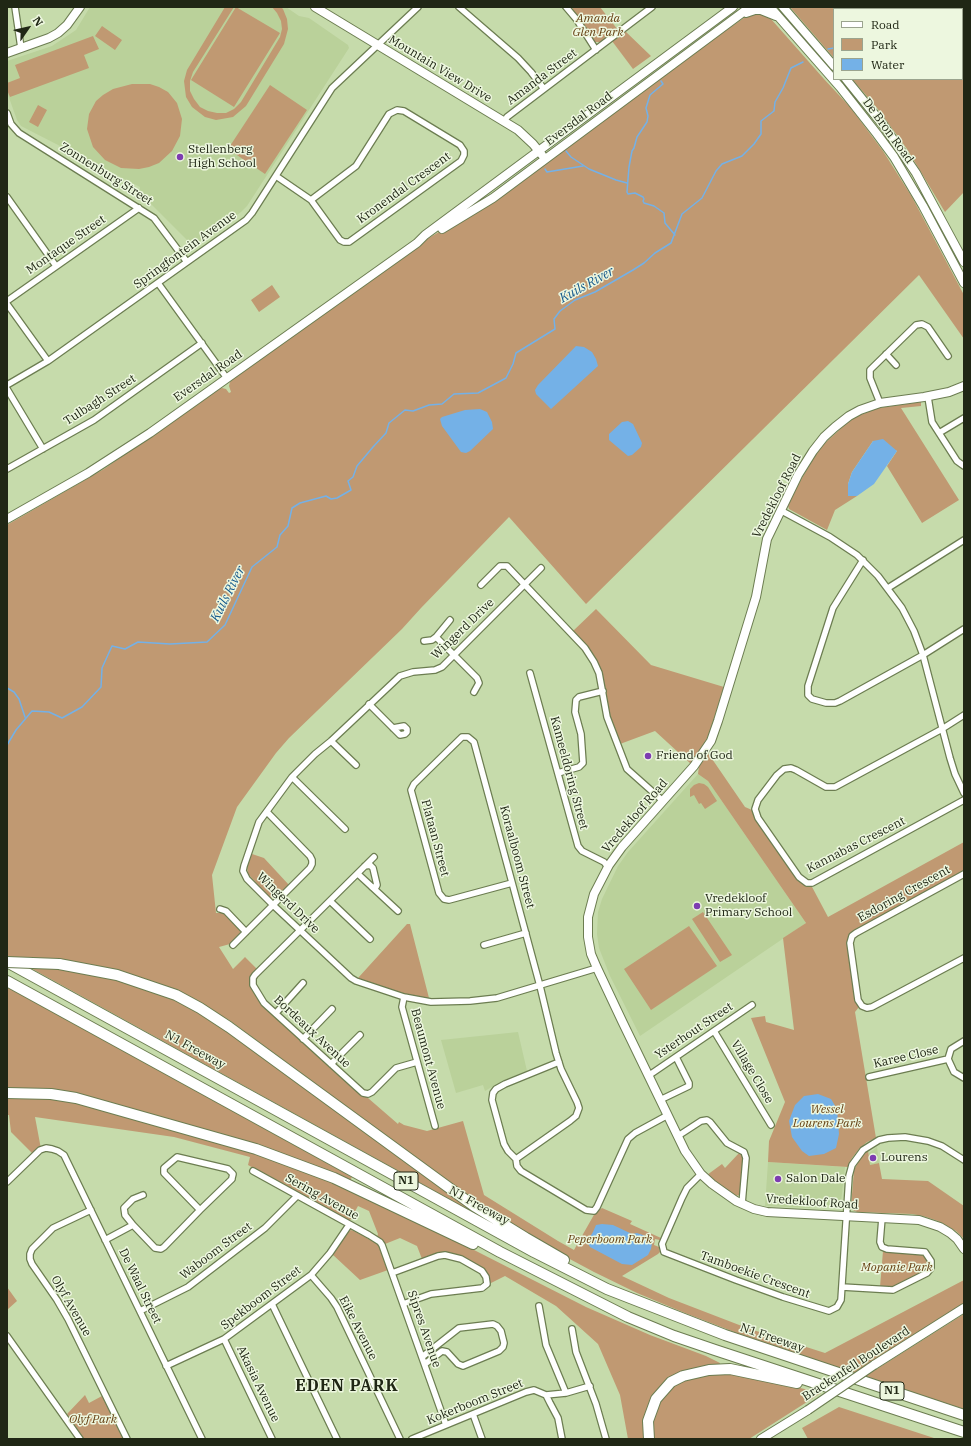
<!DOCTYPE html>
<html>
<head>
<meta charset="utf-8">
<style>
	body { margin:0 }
	#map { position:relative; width:971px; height:1446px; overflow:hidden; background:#c6dbab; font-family:"IBM Plex Serif",serif }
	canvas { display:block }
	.frame { position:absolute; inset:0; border:8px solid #202715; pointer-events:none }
	.legend { position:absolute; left:833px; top:8px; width:130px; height:72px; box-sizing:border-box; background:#edf7df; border:1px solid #9ba48e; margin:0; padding:5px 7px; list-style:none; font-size:12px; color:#202715 }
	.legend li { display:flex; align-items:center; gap:8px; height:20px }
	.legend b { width:20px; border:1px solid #9ba48e }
	.north { position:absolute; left:8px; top:8px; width:40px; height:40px; -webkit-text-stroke:3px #edf7df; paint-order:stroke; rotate:56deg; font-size:11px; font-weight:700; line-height:16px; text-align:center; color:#202715 }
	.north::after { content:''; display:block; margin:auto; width:14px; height:18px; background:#202715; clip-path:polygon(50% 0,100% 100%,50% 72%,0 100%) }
</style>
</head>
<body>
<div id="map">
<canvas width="971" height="1446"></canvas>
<div class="frame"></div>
<ul class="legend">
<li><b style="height:5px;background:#fff"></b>Road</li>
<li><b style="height:11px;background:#c09972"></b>Park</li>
<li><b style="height:11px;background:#74b1e7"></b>Water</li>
</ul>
<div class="north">N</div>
</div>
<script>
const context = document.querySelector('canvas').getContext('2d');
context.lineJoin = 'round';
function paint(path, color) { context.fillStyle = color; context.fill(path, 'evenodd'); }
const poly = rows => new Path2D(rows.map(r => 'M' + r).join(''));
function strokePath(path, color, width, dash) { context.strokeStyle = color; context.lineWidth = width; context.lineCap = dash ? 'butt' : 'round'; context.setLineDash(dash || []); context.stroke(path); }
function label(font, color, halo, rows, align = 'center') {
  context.font = font + ' "IBM Plex Serif",serif'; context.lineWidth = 3; context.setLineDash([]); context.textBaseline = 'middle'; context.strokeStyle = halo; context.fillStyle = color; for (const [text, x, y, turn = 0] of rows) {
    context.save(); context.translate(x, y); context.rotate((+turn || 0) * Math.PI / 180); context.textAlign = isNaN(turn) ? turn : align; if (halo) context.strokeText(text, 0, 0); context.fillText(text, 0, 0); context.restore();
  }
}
const built = poly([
	[90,7,286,7,299,16,309,18,348,45,349,48,247,206,241,212,199,243,192,245,140,193,140,187,21,126,17,120,7,92,7,61,52,46,76,30],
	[698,774,708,781,806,923,640,1036,610,976,599,948,597,934,598,912,602,899,618,866,628,852],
	[518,1032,527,1071,502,1081,485,1091,483,1085,456,1093,441,1040],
	[877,1147,879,1163,870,1165,869,1153],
	[768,1162,845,1167,841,1202,837,1208,811,1206,810,1208,765,1206]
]);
const green = poly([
	[225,7,234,7,193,72,190,81,190,91,194,99,200,107,208,111,217,113,226,113,234,109,241,102,280,37,282,29,281,21,277,13,272,7,281,7,283,9,287,19,288,29,284,44,246,106,233,117,216,120,205,117,192,107,186,97,184,81,187,70],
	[236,7,280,33,234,107,191,80],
	[574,7,600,7,618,30,601,42,595,42,572,9],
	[790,7,964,7,964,192,945,212,907,149,877,108,852,79,962,79,962,9,834,9,834,58],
	[751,13,758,13,769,16,771,19,824,79,850,107,883,151,912,197,964,295,964,339,919,275,586,604,509,517,421,608,402,629,289,738,276,753,237,807,212,875,216,913,225,913,239,929,240,931,240,934,230,944,219,947,233,969,245,957,258,970,250,978,250,982,251,986,263,1005,360,1094,368,1098,398,1124,399,1122,404,1125,427,1131,463,1121,484,1195,558,1241,574,1250,595,1213,602,1208,632,1221,630,1224,661,1238,660,1240,655,1239,654,1245,659,1247,660,1252,658,1254,622,1276,669,1298,747,1328,825,1353,964,1280,964,1303,854,1373,742,1335,685,1313,637,1293,594,1272,538,1242,468,1196,229,1020,187,996,157,983,104,967,67,960,10,957,7,955,7,525,104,469,217,390,222,388,226,389,229,393,231,392,229,386,230,382,246,368,417,245,508,191,692,54],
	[102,26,122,40,115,50,95,36],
	[625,31,651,56,633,69,612,41],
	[93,36,99,49,84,55,89,68,10,97,7,90,7,83,20,78,15,65],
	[132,84,150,84,159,87,168,92,177,103,182,119,180,136,172,151,159,163,149,167,139,169,121,168,105,160,93,147,87,129,89,114,96,101,103,95,113,89],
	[270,85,307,110,265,174,228,149],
	[38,105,47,110,38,127,29,122],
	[272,285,280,297,259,312,251,300],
	[921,402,921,406,901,408,959,500,922,523,887,466,897,451,873,441,852,472,848,484,849,496,857,496,835,510,827,530,789,509,788,506,789,502,802,478,817,453,824,444,849,421,860,415,878,408],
	[596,609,651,665,724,687,709,734,704,744,691,764,655,731,620,744,609,714,605,688,599,666,587,646,573,631],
	[708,753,745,807,752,810,754,815,797,880,805,885,811,885,828,917,964,842,964,871,854,931,848,938,847,946,856,1002,859,1007,855,1012,876,1138,867,1142,859,1149,852,1158,848,1167,768,1162,769,1141,785,1102,751,1018,765,1016,766,1022,794,1030,783,938,806,923,708,781,698,774,699,766],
	[699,783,704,784,708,787,717,801,705,809,701,803,699,804,694,795,690,797,690,789,694,785],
	[252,854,264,858,289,885,275,898,270,898,248,874,247,866],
	[703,912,732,955,720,962,692,919],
	[407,924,410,924,429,998,410,996,358,978],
	[689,926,717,966,651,1010,624,969],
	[27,966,85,971,152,990,183,1004,203,1014,470,1208,469,1210],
	[7,986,352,1177,349,1182,126,1109,7,1091],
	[7,1096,58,1098,239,1148,327,1179,425,1225,586,1307,650,1335,706,1356,720,1363,719,1367,664,1386,646,1439,628,1439,620,1395,598,1344,556,1306,505,1276,491,1283,490,1283,489,1276,484,1269,459,1255,437,1253,422,1259,417,1246,400,1238,385,1244,383,1240,377,1237,378,1234,369,1211,358,1206,349,1222,248,1165,250,1157,174,1137,35,1117,41,1149,34,1155,11,1132,9,1115,7,1115],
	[868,1150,870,1165,879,1163,882,1179,928,1181,964,1206,964,1239,956,1231,938,1221,923,1216,912,1214,857,1212,853,1210,851,1207,854,1170,861,1157],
	[740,1152,744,1156,740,1195,735,1196,724,1189,707,1175,722,1164,725,1168],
	[351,1230,354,1231,378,1244,388,1270,360,1280,332,1254,348,1232],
	[883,1251,921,1254,928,1260,929,1264,928,1268,926,1271,895,1287,880,1287],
	[7,1287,17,1301,7,1310],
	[964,1314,964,1409,864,1377,945,1326],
	[701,1373,742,1374,821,1393,749,1439,652,1439,651,1420,667,1389],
	[85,1395,89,1403,102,1396,123,1439,84,1439,67,1414],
	[839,1407,937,1439,808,1439,802,1428]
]);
const water = poly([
	[576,346,584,347,592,352,596,359,598,366,551,409,536,394,535,390,538,385],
	[480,409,487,412,492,422,493,429,470,451,466,453,461,452,442,426,440,419,442,417,465,410],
	[628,421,633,424,642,443,641,447,632,455,628,456,609,440,609,434,622,422],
	[883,439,897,451,874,484,857,496,848,496,848,484,852,472,873,441],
	[818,1094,831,1099,837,1109,839,1134,836,1148,824,1154,809,1156,802,1151,792,1137,789,1121,795,1105,804,1096],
	[602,1224,613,1225,632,1234,637,1233,651,1238,652,1243,651,1249,648,1255,632,1265,622,1264,590,1247,587,1242,593,1232,596,1225]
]);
const stream = poly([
	[930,9,932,7],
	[828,49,834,48],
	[661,81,663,84,650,95,646,108,648,116,647,122,637,137,634,148,632,151,629,167,627,192,628,194,635,193,643,197,644,199,643,201,644,203,654,206,664,213,665,223,675,235],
	[566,151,571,157,589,169,616,180,627,183],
	[545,169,547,172,583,166],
	[7,688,14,692,19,699,25,717],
	[7,745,16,730,32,711,49,712,62,718,82,707,101,687,102,668,112,646,125,649,138,642,170,644,207,642,225,625,252,567,277,547,280,535,288,526,292,508,300,503,326,496,331,499,337,498,351,490,348,481,353,477,357,466,373,447,386,433,389,423,405,410,413,411,429,405,442,404,454,394,478,393,506,378,513,364,516,353,555,329,554,319,560,311,575,300,595,292,633,270,644,263,655,253,671,243,682,214,702,198,716,171,722,164,742,156,754,144,761,134,761,121,774,111,775,102,783,88,791,68,803,62]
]);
const street = poly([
	[15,7,21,48],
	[459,7,518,58,531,72,544,89],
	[566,7,577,20,596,50],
	[7,113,11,124,19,133,154,218,187,262],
	[504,122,507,117,652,7],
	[276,176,311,200,356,166,389,114,397,110,404,111,460,145,464,151,464,155,461,161,349,242,344,242,340,240,311,200],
	[7,197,56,266],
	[158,283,226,377],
	[7,301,139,208],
	[7,304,48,361],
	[886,354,896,365],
	[7,385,48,361,246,220,252,213,332,88,418,7],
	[7,389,43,449],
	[928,397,932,422,957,461,964,466],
	[880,403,870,378,870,370,916,325,922,324,928,327,948,356],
	[939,433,964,418],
	[7,469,94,420,202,343],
	[780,510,830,537,857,555,878,576,902,608,914,631,923,655,950,758,955,774,964,793],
	[863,560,833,608,808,686,808,695,812,699,826,703,835,703,840,701,923,655,964,629],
	[541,568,442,667,435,670,413,672,400,676,331,741,315,754,292,777,259,822,244,866,243,871,247,879,273,905,351,978,356,981,404,997,431,1002,470,1001,497,998,597,968],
	[481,585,500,566,507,566,585,648,594,662,599,673,607,717,627,769,663,801],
	[888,588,964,540],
	[450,620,436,637,477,678,479,683,474,692],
	[424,641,432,640,436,637],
	[530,673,578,846,582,851,604,862,608,867],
	[369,704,400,735,405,734,407,732,407,729,404,726,393,728],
	[964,715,942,729,835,787,826,787,796,770,791,768,784,769,777,775,758,800,755,809,758,818,799,877,807,883,812,883,964,800],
	[331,741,356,765],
	[558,773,579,767,583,763,581,734,575,712,576,700,579,697,603,691],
	[292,777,345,829],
	[374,857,255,975,253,978,253,985,264,1003,363,1093,368,1094,372,1092,396,1068,417,1062],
	[365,866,370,865,373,868,377,885,376,887,372,887],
	[358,874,398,911],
	[964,874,856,933,852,936,850,943,858,1000,862,1006,867,1008,872,1007,964,958],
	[512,883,449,900,444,899,439,893,411,790,414,784,462,737,468,737,474,742,540,986,556,1053,561,1069,577,1102,579,1108,576,1116,570,1121,516,1159,517,1166,521,1171,586,1210,594,1211,597,1207,628,1139,635,1133,668,1115],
	[330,901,370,939],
	[220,909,226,911,246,932],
	[233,945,310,868,312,864,312,860,310,856,267,812],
	[484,945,526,933],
	[404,997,402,1007,435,1126],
	[276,1013,303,983],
	[714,1031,771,1125],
	[303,1039,332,1009],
	[964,1041,951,1049,948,1059,954,1072,964,1078],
	[331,1064,360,1035],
	[648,1076,752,1005],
	[869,1077,948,1059],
	[660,1100,689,1086,689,1083,676,1057],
	[678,1136,701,1121,707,1120,710,1122,727,1143,744,1152,746,1158,742,1204],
	[516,1159,508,1151,504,1144,492,1100,493,1093,496,1089,505,1084,559,1062],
	[253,1171,369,1235,380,1242,382,1245,446,1425],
	[701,1174,687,1188,682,1198,662,1244,664,1252,736,1280,783,1297,829,1311,837,1307,841,1300,849,1176,852,1165,863,1150,879,1140,888,1138,905,1137,928,1141,942,1146,964,1160],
	[7,1182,40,1150,46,1148,52,1149,58,1151,64,1155,202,1439],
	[91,1210,53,1228,32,1249,30,1254,30,1259,32,1264,57,1300,68,1319,127,1439],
	[133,1225,125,1215,124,1208,133,1199,143,1195],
	[105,1240,133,1225,155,1248,161,1249,164,1247,200,1210,232,1179,232,1178,233,1174,228,1169,177,1157,164,1168,164,1173,200,1210],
	[392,1273,438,1256,445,1255,461,1259,482,1271,486,1277,487,1284,482,1288,431,1294,403,1304],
	[311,1275,331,1298,337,1307,400,1439],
	[842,1287,893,1290,927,1273,931,1268,931,1261,925,1252,887,1249,882,1247,880,1242,882,1218],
	[272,1304,337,1439],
	[539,1306,546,1345,566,1393],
	[140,1311,188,1287,265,1228,297,1196],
	[572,1329,576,1352,596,1404,606,1439],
	[7,1336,80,1439],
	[224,1339,272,1439],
	[422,1357,459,1328,493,1324,497,1326,501,1331,504,1343,503,1347,499,1351,463,1366,458,1364,447,1352,442,1351,425,1364],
	[166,1366,224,1339,311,1275,330,1253,349,1225],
	[546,1395,566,1393,590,1386],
	[473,1414,482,1439],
	[412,1439,526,1392,534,1390,546,1395,550,1403,558,1418,562,1439]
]);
const secondary = poly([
	[315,7,518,130,533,144,542,155],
	[770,7,840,87,877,134,894,157,923,206,964,283],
	[783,7,834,66],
	[746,13,755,10,761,10,776,16],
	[7,53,49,38,58,33,67,25,80,7],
	[846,79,884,126,916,173,964,262],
	[442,229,493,198,750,7],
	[964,386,949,392,924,397,880,403,860,410,849,416,835,427,824,437,813,451,798,475,767,539,756,597,718,721,711,741,694,766,622,847,609,865,594,894,588,917,588,937,591,954,597,968,622,1021,685,1151,701,1174,712,1184,736,1201,754,1209,767,1212,919,1220,940,1227,950,1233,957,1239,964,1249],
	[7,519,88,473,150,433,417,243,425,235,733,7],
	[874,1365,964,1308],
	[761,1439,808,1410]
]);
const highway = poly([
	[7,962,534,1252,607,1289,725,1335,964,1415],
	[59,964,117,975,176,995,200,1008,229,1027,474,1206,526,1238,564,1260],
	[7,981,500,1252,628,1317,674,1336,715,1350,964,1432],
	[7,1093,51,1094,76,1098,256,1149,334,1178,473,1244],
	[649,1439,648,1421,656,1399,671,1382,683,1376,709,1370,730,1369,797,1383]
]);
const secondaryBridge = poly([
	[808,1410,874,1365]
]);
const highwayBridge = poly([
	[7,962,59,964]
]);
const markers = [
	[180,157,4,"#7d3cb1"],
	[648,756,4,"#7d3cb1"],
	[697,906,4,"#7d3cb1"],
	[873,1158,4,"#7d3cb1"],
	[778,1179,4,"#7d3cb1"]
];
const shields = [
	[406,1181,24],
	[892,1391,24]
];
const shieldNames = [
	["N1",406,1181],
	["N1",892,1391]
];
const parkNames = [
	["Amanda",598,19],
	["Glen Park",598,33],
	["Wessel",827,1110],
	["Lourens Park",827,1124],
	["Peperboom Park",610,1240],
	["Mopanie Park",897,1268],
	["Olyf Park",93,1420]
];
const streetNames = [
	["Mountain View Drive",440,69,31],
	["Amanda Street",542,77,-37],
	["Eversdal Road",579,119,-37],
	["De Bron Road",888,131,54],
	["Zonnenburg Street",106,174,32],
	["Kronendal Crescent",404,188,-36],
	["Montaque Street",66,245,-35],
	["Springfontein Avenue",185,250,-36],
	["Eversdal Road",208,376,-35],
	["Tulbagh Street",100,400,-33],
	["Vredekloof Road",777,496,-63],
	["Wingerd Drive",463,629,-44],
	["Kameeldoring Street",569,773,75],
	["Vredekloof Road",635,816,-49],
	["Plataan Street",435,838,75],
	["Kannabas Crescent",856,845,-27],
	["Koraalboom Street",517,857,75],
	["Esdoring Crescent",904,894,-29],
	["Wingerd Drive",288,903,44],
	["Ysterhout Street",694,1031,-34],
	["Bordeaux Avenue",312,1032,43],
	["N1 Freeway",195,1050,29],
	["Karee Close",906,1057,-13],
	["Beaumont Avenue",428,1059,75],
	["Village Close",752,1072,59],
	["Sering Avenue",322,1197,29],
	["Vredekloof Road",812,1202,4],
	["N1 Freeway",479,1206,29],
	["Waboom Street",216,1251,-37],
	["Tamboekie Crescent",755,1275,20],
	["De Waal Street",140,1286,64],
	["Spekboom Street",261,1298,-37],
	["Olyf Avenue",71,1306,60],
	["Eike Avenue",358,1328,63],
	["Sipres Avenue",424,1329,71],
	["N1 Freeway",772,1338,19],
	["Brackenfell Boulevard",856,1364,-33],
	["Akasia Avenue",258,1384,64],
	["Kokerboom Street",475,1402,-22]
];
const poiNames = [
	["Stellenberg",188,150],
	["High School",188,164],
	["Friend of God",656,756],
	["Vredekloof",705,899],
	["Primary School",705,913],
	["Lourens",881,1158],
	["Salon Dale",786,1179]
];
const waterNames = [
	["Kuils River",587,285,-29],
	["Kuils River",228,594,-63]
];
const districtNames = [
	["EDEN PARK",347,1386]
];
paint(built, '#bad19a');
paint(green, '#c09972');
paint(water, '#74b1e7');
strokePath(stream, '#74b1e7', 1.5);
strokePath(street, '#6c7d51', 8);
strokePath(secondary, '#6c7d51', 10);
strokePath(highway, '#6c7d51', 12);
strokePath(street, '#fff', 5.5);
strokePath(secondary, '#fff', 8);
strokePath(highway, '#fff', 10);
strokePath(secondaryBridge, '#6c7d51', 10, []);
strokePath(highwayBridge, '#6c7d51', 12, []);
strokePath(secondaryBridge, '#fff', 8);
strokePath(highwayBridge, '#fff', 10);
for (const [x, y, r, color] of markers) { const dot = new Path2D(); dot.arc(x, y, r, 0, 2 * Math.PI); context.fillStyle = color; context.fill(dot); strokePath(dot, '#edf7df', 1.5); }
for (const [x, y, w] of shields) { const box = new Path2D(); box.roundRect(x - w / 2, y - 9, w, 18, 3); context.fillStyle = '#edf7df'; context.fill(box); strokePath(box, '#202715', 1); }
label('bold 11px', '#202715', null, shieldNames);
label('italic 12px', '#653f11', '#edf7df', parkNames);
label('12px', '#202715', '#edf7df', streetNames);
label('12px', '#202715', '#edf7df', poiNames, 'left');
label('italic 13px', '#14588b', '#edf7df', waterNames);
context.letterSpacing = '1px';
label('bold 16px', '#202715', '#edf7df', districtNames);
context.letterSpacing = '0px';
</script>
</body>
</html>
